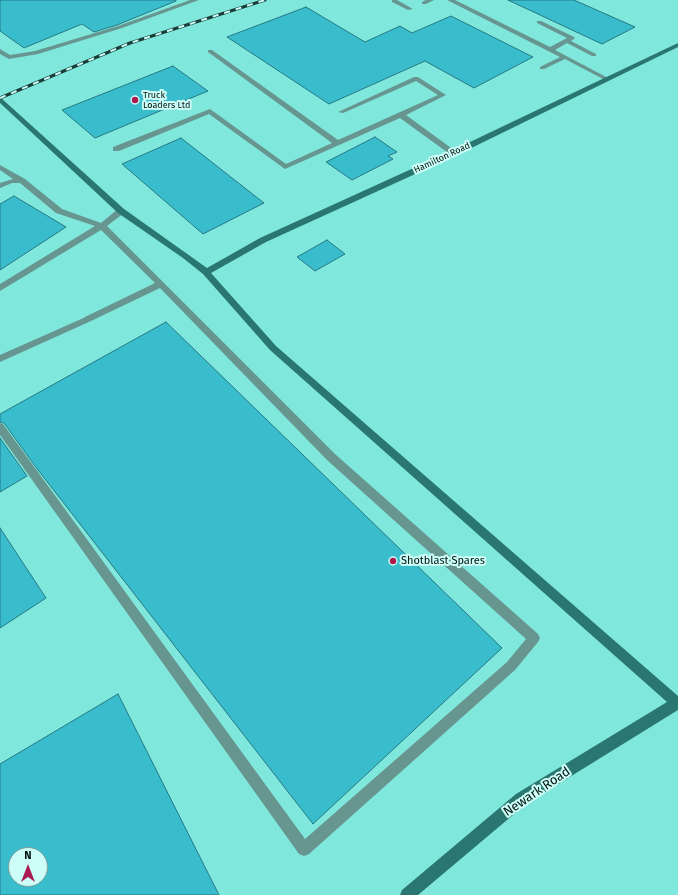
<!DOCTYPE html>
<html>
<head>
<meta charset="utf-8">
<style>
	body { margin:0 }
	#map { position:relative; width:678px; height:895px; overflow:hidden; background:#80e7dc; font-family:"Fira Sans",sans-serif }
	canvas { display:block }
	.north { position:absolute; left:8px; top:847px; width:40px; height:40px; box-sizing:border-box; background:#cefef8; border:1px solid #7ca09c; border-radius:50%; rotate:0deg; font-size:11px; font-weight:700; line-height:16px; text-align:center; color:#001311 }
	.north::after { content:''; display:block; margin:auto; width:14px; height:18px; background:#ac1b4f; clip-path:polygon(50% 0,100% 100%,50% 72%,0 100%) }
</style>
</head>
<body>
<div id="map">
<canvas width="678" height="895"></canvas>
<div class="north">N</div>
</div>
<script>
const context = document.querySelector('canvas').getContext('2d');
context.lineJoin = 'round';
function paint(path, color) { context.fillStyle = color; context.fill(path, 'evenodd'); }
const poly = rows => new Path2D(rows.map(r => 'M' + r).join(''));
function strokePath(path, color, width, dash) { context.strokeStyle = color; context.lineWidth = width; context.lineCap = dash ? 'butt' : 'round'; context.setLineDash(dash || []); context.stroke(path); }
function label(font, color, halo, rows, align = 'center') {
  context.font = font + ' "Fira Sans",sans-serif'; context.lineWidth = 4; context.setLineDash([]); context.textBaseline = 'middle'; context.strokeStyle = halo; context.fillStyle = color; for (const [text, x, y, turn = 0] of rows) {
    context.save(); context.translate(x, y); context.rotate((+turn || 0) * Math.PI / 180); context.textAlign = isNaN(turn) ? turn : align; if (halo) context.strokeText(text, 0, 0); context.fillText(text, 0, 0); context.restore();
  }
}
const building = poly([
	[0,0,176,0,176,1,117,25,94,32,82,24,24,48,0,31,0,0],
	[508,0,574,0,635,27,602,44,508,0],
	[306,7,365,42,400,26,412,33,451,16,533,57,474,88,425,61,329,104,227,37,306,7],
	[173,66,208,91,95,138,62,110,173,66],
	[375,137,397,152,388,156,393,159,352,180,326,162,375,137],
	[181,138,264,203,203,234,122,164,181,138],
	[14,196,66,227,0,270,0,204,14,196],
	[327,240,345,254,315,271,297,257,327,240],
	[166,322,502,648,313,824,38,470,4,423,0,422,0,414,166,322],
	[0,438,27,476,0,492,0,438],
	[0,528,46,598,0,628,0,528],
	[118,694,219,895,0,895,0,764,118,694],
	[16,855,40,855,40,879,16,879,16,855]
]);
const lane = poly([
	[190,0,199,0,122,28,38,54,9,59,0,54,0,49,10,55,35,51,118,26,190,0],
	[392,0,397,0,413,9,408,10,392,2,392,0],
	[426,0,434,0,426,4,422,4,422,2,426,0],
	[447,0,455,0,550,47,567,38,537,23,537,21,541,21,574,37,575,38,571,41,596,54,596,56,592,56,567,43,555,50,610,79,605,80,565,59,544,69,540,69,540,67,560,57,447,0],
	[208,50,212,50,338,140,438,95,416,81,343,113,338,112,414,77,418,77,446,95,406,115,458,153,451,155,400,118,285,169,209,114,119,151,113,151,113,147,210,109,286,164,332,143,208,52,208,50],
	[0,165,25,179,62,209,101,223,118,209,124,209,124,213,107,226,335,454,538,634,540,638,538,642,515,670,309,854,304,856,299,854,0,435,0,423,3,424,305,839,507,662,526,639,327,460,160,288,91,321,85,321,84,319,85,317,155,283,101,230,0,291,0,284,95,226,56,213,20,183,12,183,0,188,0,183,13,179,0,170,0,165]
]);
const street = poly([
	[88,316,91,317,92,319,91,321,0,362,0,355,88,316]
]);
const secondary = poly([
	[678,43,678,47,457,155,266,242,211,273,276,346,678,696,678,710,526,804,418,895,400,895,402,890,516,794,667,702,270,350,203,274,183,258,118,213,0,103,0,97,124,209,207,268,260,238,451,151,678,43]
]);
const rail = poly([
	[0,98,130,43,265,0]
]);
const markers = [
	[135,100,4,"#ac1b4f"],
	[393,561,4,"#ac1b4f"]
];
const farPoinames = [
	["Truck",143,95],
	["Loaders Ltd",143,105]
];
const farStreetnames = [
	["Hamilton Road",442,158,-25]
];
const poiNames = [
	["Shotblast Spares",401,561]
];
const nearStreetnames = [
	["Newark Road",537,792,-34]
];
paint(building, '#39bccc');
strokePath(building, '#267983', 1);
paint(lane, '#67958f');
paint(street, '#67958f');
paint(secondary, '#297770');
strokePath(rail, '#193d39', 3);
strokePath(rail, '#cefef8', 2, [6]);
for (const [x, y, r, color] of markers) { const dot = new Path2D(); dot.arc(x, y, r, 0, 2 * Math.PI); context.fillStyle = color; context.fill(dot); strokePath(dot, '#cefef8', 1.5); }
label('9px', '#001311', '#cefef8', farPoinames, 'left');
label('9px', '#001311', '#cefef8', farStreetnames);
label('11px', '#001311', '#cefef8', poiNames, 'left');
label('13px', '#001311', '#cefef8', nearStreetnames);
</script>
</body>
</html>
